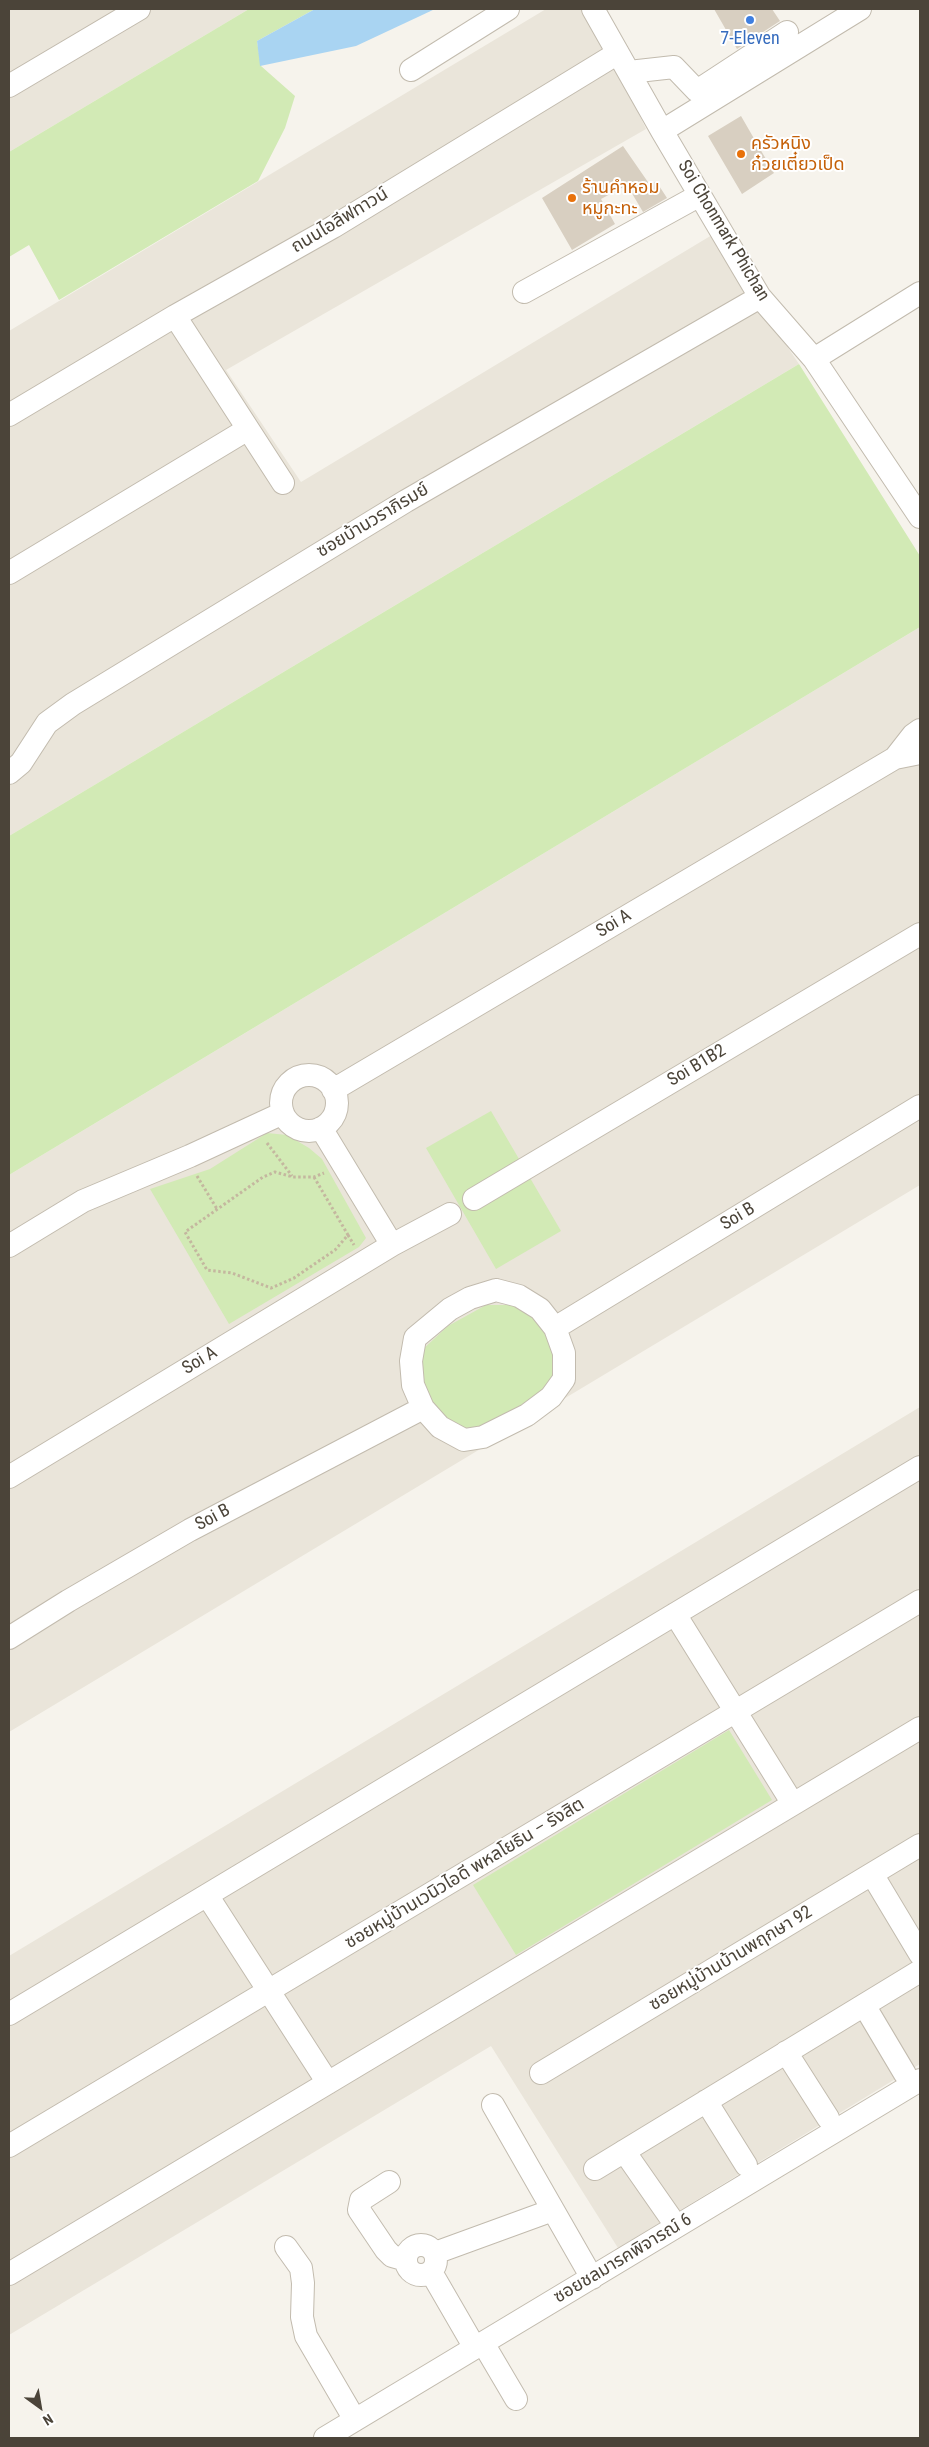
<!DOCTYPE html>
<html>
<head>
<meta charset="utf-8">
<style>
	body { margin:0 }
	#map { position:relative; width:929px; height:2447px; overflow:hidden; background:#f6f3ec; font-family:"Roboto Condensed",sans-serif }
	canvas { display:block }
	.frame { position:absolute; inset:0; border:10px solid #4b4439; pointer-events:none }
	.north { position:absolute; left:15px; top:2382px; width:50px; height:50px; -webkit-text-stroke:4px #fff; paint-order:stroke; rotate:148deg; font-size:14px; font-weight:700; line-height:20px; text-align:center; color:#4b4439 }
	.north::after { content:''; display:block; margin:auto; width:18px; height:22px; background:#4b4439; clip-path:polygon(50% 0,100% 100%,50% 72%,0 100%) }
</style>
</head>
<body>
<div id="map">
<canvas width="929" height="2447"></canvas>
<div class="frame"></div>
<div class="north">N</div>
</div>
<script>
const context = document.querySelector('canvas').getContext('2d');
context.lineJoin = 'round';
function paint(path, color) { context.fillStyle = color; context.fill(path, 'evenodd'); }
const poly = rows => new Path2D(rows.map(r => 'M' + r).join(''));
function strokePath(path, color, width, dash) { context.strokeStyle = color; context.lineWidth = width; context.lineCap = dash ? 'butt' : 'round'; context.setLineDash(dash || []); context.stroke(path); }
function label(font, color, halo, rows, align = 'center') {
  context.font = font + ' "Roboto Condensed","Noto Sans Thai",sans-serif'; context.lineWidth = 4; context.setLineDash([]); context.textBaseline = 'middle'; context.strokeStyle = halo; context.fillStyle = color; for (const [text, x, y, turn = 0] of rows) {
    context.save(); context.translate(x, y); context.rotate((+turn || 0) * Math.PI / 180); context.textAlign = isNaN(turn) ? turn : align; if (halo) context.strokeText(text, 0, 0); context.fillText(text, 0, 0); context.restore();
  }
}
const residential = poly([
	[9,9,249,9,9,152],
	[546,9,590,9,646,129,226,370,301,482,712,235,799,364,9,836,9,331],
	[920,627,920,1185,9,1732,9,1175],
	[920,1407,920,2064,618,2248,491,2046,9,2335,9,1956]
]);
const green = poly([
	[249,9,315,9,257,41,261,66,295,96,285,128,258,181,59,300,29,245,9,257,9,152],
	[799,364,920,556,920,627,9,1175,9,836],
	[491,1111,561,1231,496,1269,426,1148],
	[267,1133,287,1135,309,1148,322,1159,366,1238,359,1247,229,1324,150,1189,210,1169],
	[486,1305,512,1305,528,1310,547,1323,559,1379,541,1395,472,1432,458,1431,424,1404,421,1351,448,1326],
	[729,1730,772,1800,516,1955,473,1885]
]);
const water = poly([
	[315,9,435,9,356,46,260,66,257,41]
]);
const building = poly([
	[714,9,772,9,780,21,737,49],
	[741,116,774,173,742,194,708,136],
	[623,146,650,185,656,181,667,198,643,212,627,185,601,199,615,224,572,250,542,198]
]);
const path = poly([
	[267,1143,292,1176],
	[197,1176,217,1209],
	[314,1177,348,1235,335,1250,294,1278,271,1288,232,1273,207,1270,185,1232,263,1177,275,1172,293,1177,314,1177,324,1173],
	[348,1235,354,1245]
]);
const minor = poly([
	[593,9,662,131,760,297,814,359,920,517],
	[411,70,508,9],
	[629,72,674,67,697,91,787,32],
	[9,86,139,9],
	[662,131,860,9],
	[524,292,700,195],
	[814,359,920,293],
	[9,415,175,316],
	[283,483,175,316,333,227,618,53],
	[9,573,248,429],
	[895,758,913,735,920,730],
	[9,773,21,763,47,723,73,704,406,501,760,297],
	'281 1103a28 28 0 1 1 56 0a28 28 0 1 1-56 0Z',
	[333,1090,895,758,920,753],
	[321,1128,392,1245],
	[474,1199,920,934],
	[9,1246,83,1201,190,1156,283,1113],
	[496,1290,519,1296,540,1309,555,1328,564,1353,564,1379,551,1397,527,1415,483,1437,464,1440,440,1427,423,1408,413,1385,411,1361,415,1338,450,1309,470,1298,496,1290],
	[555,1328,920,1106],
	[9,1477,392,1245,450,1214],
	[675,1614,793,1804],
	[9,1638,68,1601,190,1530,423,1408],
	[872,1874,920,1954],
	[207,1895,328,2083],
	[864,2005,905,2074],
	[9,2014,920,1467],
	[786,2052,828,2118],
	[541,2073,920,1845],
	[706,2101,746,2165],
	[493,2105,592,2278],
	[9,2146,920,1601],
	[624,2151,670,2217],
	[595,2169,920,1971],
	[389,2182,361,2200,359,2210,386,2250,392,2256,406,2260],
	'406 2260a15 15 0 1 1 30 0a15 15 0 1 1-30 0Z',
	[286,2247,301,2268,303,2283,302,2317,306,2336,355,2420],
	[435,2253,553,2210],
	[431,2272,475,2348],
	[9,2274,920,1728],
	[483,2343,516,2399],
	[325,2438,920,2080]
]);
const markers = [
	[750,20,5,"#3f7fe0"],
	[741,154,5,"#e8710a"],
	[572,198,5,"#e8710a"]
];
const shopNames = [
	["7-Eleven",750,39]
];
const foodNames = [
	["ครัวหนิง",751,144],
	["ก๋วยเตี๋ยวเป็ด",751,165],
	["ร้านคำหอม",582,188],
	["หมูกะทะ",582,209]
];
const streetNames = [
	["ถนนไอลีฟทาวน์",340,221,-31],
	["Soi Chonmark Phichan",723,231,59],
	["ซอยบ้านวราภิรมย์",373,521,-31],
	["Soi A",614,924,-31],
	["Soi B1B2",697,1066,-31],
	["Soi B",738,1217,-31],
	["Soi A",200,1361,-31],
	["Soi B",213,1518,-28],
	["ซอยหมู่บ้านเวนิวไอดี พหลโยธิน – รังสิต",465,1874,-31],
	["ซอยหมู่บ้านบ้านพฤกษา 92",731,1959,-31],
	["ซอยชลมารคพิจารณ์ 6",623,2259,-31]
];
paint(residential, '#eae5da');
paint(green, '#d2eab5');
paint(water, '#a9d4f2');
paint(building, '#d8cfc1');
strokePath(minor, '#c2bbae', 24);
strokePath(path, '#c4b79f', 3, [2.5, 2.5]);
strokePath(minor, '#fff', 22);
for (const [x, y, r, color] of markers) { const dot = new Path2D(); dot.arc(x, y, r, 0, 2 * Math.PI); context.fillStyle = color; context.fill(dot); strokePath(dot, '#fff', 2); }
label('18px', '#366cbe', '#fff', shopNames);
label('18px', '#c56008', '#fff', foodNames, 'left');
label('18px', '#4b4439', '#fff', streetNames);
</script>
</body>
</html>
